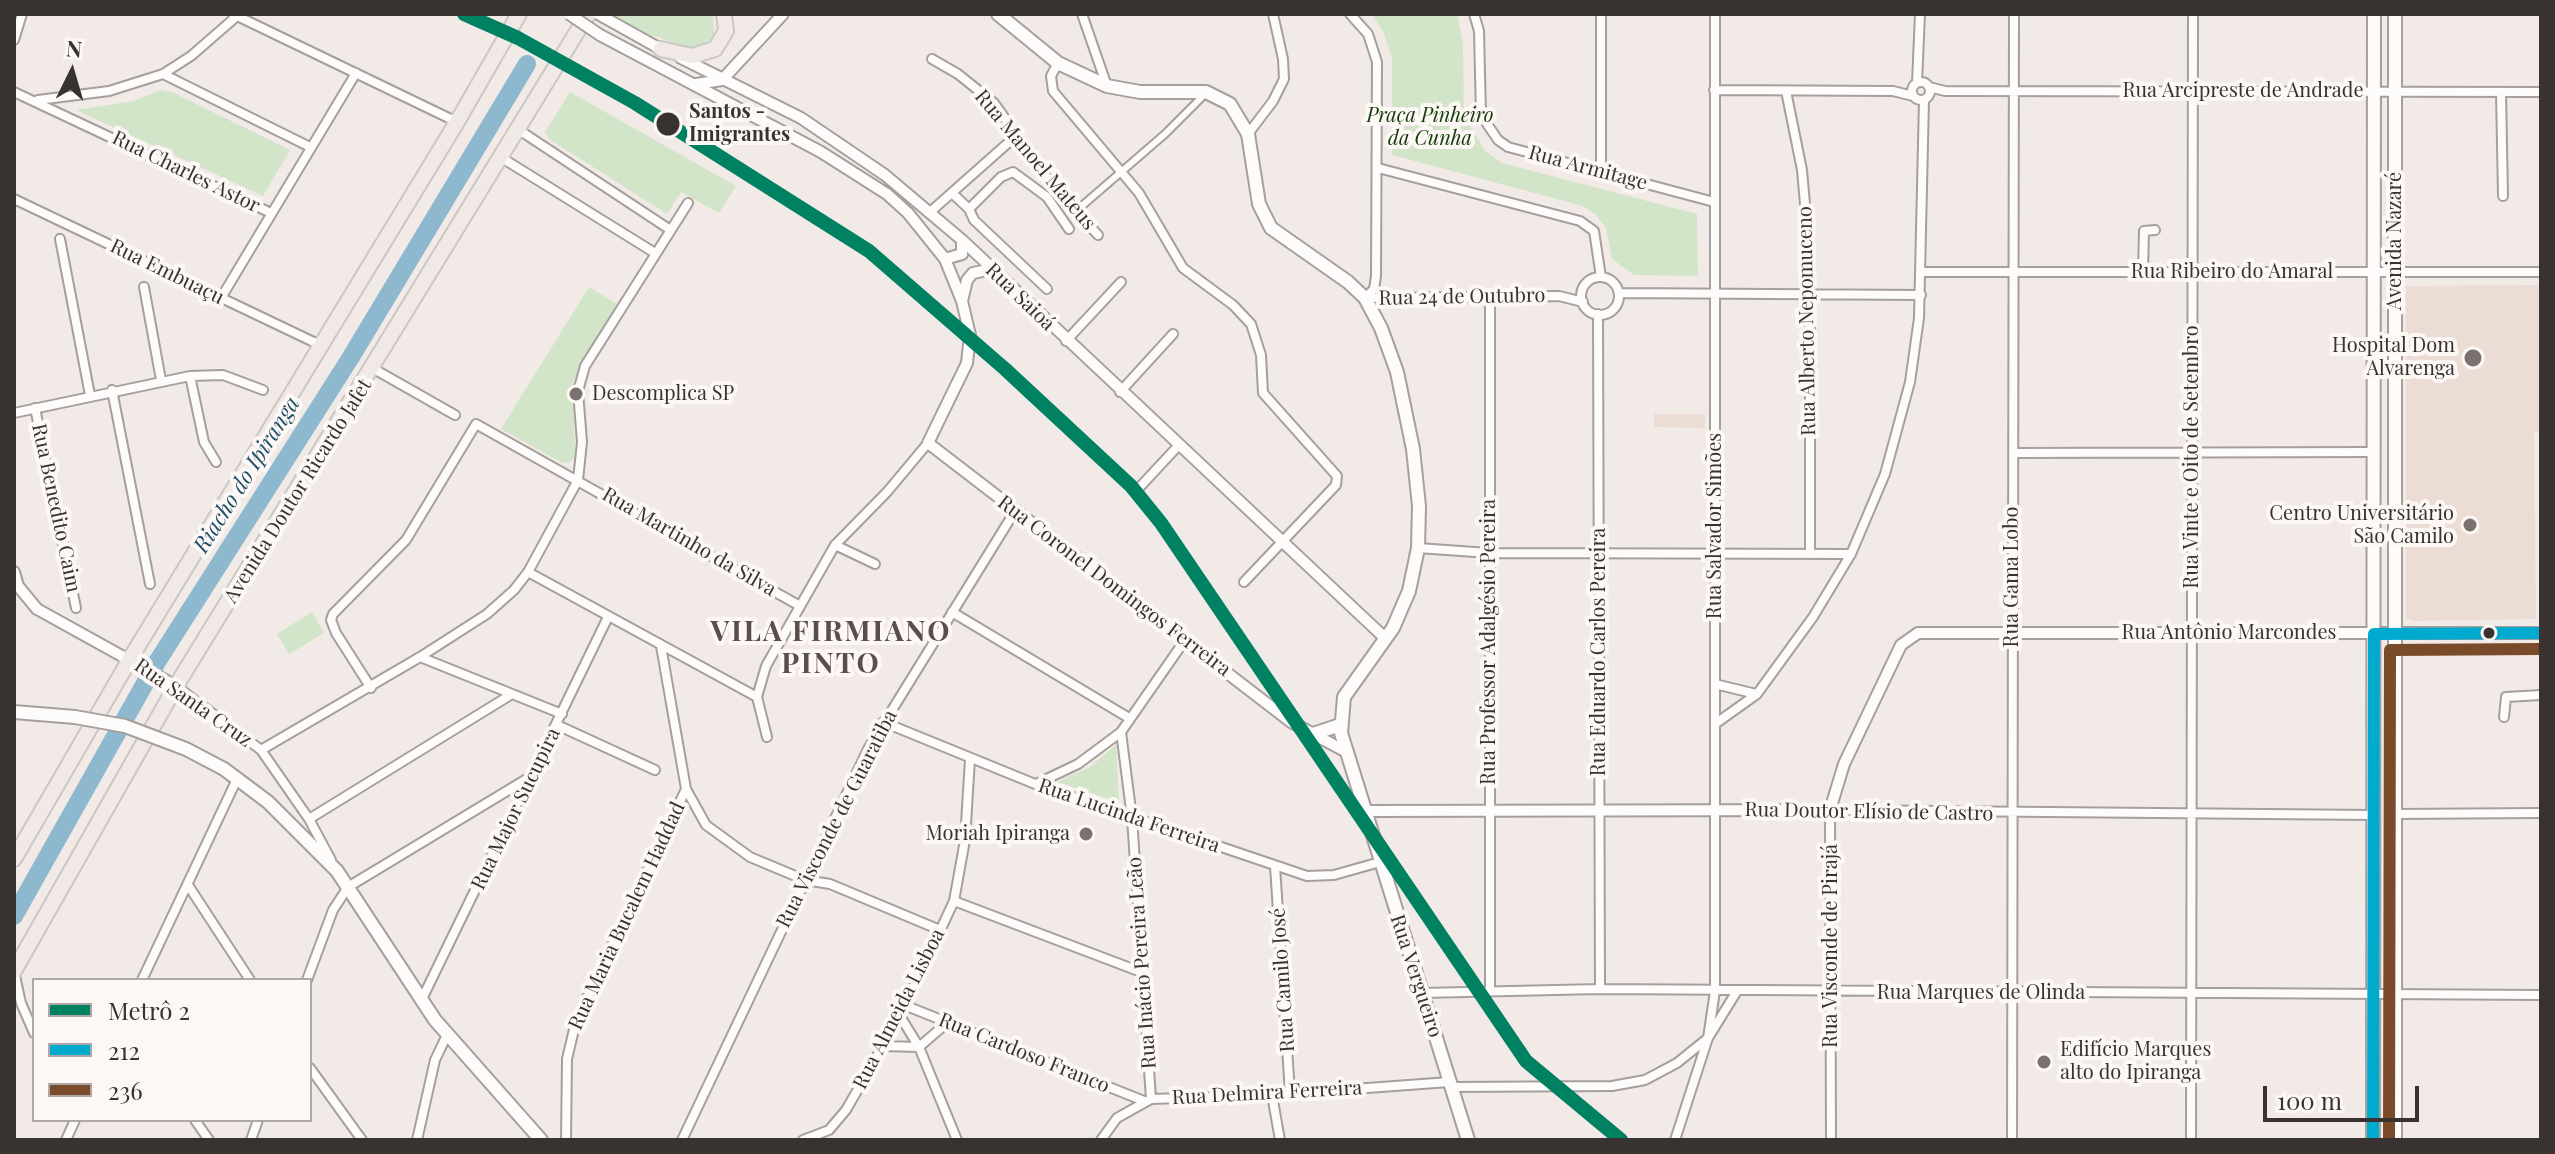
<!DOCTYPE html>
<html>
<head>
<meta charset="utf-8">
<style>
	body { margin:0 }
	#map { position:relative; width:2555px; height:1154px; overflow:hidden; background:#f2eae7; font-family:"Playfair Display",serif }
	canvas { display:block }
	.frame { position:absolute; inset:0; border:16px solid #383230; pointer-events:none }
	.legend { position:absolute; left:32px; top:978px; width:280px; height:144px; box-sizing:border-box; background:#fdf8f5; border:2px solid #aea9a6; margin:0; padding:10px 14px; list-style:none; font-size:24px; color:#383230 }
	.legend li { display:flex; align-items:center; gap:16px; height:40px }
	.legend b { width:40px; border:2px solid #aea9a6 }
	.north { position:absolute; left:32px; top:32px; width:80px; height:80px; -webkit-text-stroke:6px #fdf8f5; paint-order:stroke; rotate:5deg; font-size:22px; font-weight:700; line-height:32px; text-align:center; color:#383230 }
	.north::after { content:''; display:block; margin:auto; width:28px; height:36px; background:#383230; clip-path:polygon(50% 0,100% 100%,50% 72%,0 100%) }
	.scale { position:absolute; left:2263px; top:1086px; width:156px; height:36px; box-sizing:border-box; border:4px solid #383230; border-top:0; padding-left:10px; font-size:24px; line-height:28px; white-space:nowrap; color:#383230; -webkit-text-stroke:6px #fdf8f5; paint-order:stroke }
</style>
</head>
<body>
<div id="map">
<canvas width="2555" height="1154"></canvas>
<div class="frame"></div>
<ul class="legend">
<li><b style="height:10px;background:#008162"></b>Metrô 2</li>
<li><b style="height:10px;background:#00a9ce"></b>212</li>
<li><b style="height:10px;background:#7a4b2a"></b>236</li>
</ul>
<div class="north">N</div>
<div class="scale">100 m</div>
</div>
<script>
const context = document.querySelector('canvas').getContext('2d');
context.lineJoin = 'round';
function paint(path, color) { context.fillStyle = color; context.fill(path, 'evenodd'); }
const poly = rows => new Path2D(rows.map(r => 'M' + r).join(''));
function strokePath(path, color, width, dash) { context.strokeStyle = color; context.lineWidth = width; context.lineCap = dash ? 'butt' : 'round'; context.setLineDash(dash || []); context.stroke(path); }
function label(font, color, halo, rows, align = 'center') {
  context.font = font + ' "Playfair Display",serif'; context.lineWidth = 8; context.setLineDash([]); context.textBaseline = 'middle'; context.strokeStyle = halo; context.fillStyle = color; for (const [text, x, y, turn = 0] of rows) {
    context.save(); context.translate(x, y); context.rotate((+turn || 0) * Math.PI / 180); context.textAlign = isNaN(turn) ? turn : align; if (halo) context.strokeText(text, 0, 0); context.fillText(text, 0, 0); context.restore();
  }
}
const built = poly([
	[2541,285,2541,431,2534,432,2536,619,2412,621,2406,618,2406,286],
	[1654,414,1705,414,1705,428,1654,427]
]);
const green = poly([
	[613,14,713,14,714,34,705,46,694,50,648,34],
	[1371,14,1457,14,1463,44,1464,115,1485,151,1502,163,1697,214,1698,276,1634,275,1612,259,1606,228,1596,215,1583,206,1392,155,1392,58,1383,31],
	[160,90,172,92,290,150,263,196,76,110,134,101],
	[570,92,736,186,719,213,681,192,667,214,549,139,545,132],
	[589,287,617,304,573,381,575,457,569,463,561,462,501,429],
	[312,612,324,633,289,654,277,634],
	[1116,745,1119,802,1057,782,1090,767]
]);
const river = poly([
	[14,916,157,662,351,357,527,64]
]);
const pedestrian = poly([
	[1076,211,1165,134,1206,93]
]);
const minor = poly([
	[233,14,457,122],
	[1082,14,1107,86],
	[1350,14,1368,34,1377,62,1376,276,1374,289,1365,298],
	[1474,14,1479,31,1481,115,1498,140,1508,147,1714,202],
	[14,40,22,14],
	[932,59,958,74,994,103,1056,190,1098,235],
	[1058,63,1051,76,1053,91,1139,193,1183,268,1233,305,1251,324,1261,355,1263,393,1337,476,1336,485,1244,582],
	[163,74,310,147],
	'1912 91a9 9 0 1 1 18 0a9 9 0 1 1-18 0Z',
	[1917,83,1920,14],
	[1929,87,1945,91,2541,92],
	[1714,90,1893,91,1913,96],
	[1786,91,1802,170,1810,261,1810,552],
	[14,92,271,213],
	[2501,92,2503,196],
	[38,100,109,91,163,74,191,56,237,16],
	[519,130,669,229],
	[1248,134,1273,101,1284,79,1283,59,1273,14],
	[502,158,655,253],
	[1378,168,1580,221,1594,231,1601,277],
	[1601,171,1601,14],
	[952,193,969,209],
	[14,199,320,345],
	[929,213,1017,135],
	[60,239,90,395],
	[1922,272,2541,272],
	[2143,272,2144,231,2155,230],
	'1581 296a19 19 0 1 1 38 0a19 19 0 1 1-38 0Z',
	[144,287,161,380],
	[1047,289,974,220,969,209,1001,177,1013,172,1047,197,1069,229],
	[1619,293,1921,295],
	[1490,295,1490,989],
	[221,298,356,73],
	[1366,298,1559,296,1583,302],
	[1598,314,1600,989],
	[1066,341,1121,282],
	[374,369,455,415],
	[190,376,204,442,216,462],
	[112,390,150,584],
	[1120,392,1173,334],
	[35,408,76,608],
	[14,413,190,376,223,375,263,390],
	[2013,453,2374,452],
	[1138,489,1178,446],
	[835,545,875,564],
	[1418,548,1489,553,1851,554],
	[528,572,757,697],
	[952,612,1129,718],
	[661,646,686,789,706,825,750,857,805,880,830,884,940,930],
	[420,657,562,714],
	[1715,684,1756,694],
	[176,686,261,750,309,819,331,860],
	[371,688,336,633,331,620,333,614,406,540,476,424,800,606],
	[2504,717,2506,697,2541,695],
	[883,722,1035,784,1307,876,1334,875,1380,862],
	[1715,724,1757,694,1813,617,1851,554,1885,474,1910,382,1919,318,1924,100],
	[557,725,655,770],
	[1121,732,1132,818,1151,1099],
	[767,737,757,697,766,666,835,545,887,492,928,443],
	[261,750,420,657,487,614,514,590,528,572,578,480,582,442,578,391,585,366,688,203],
	[1036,784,1078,764,1121,732,1185,640],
	[2394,814,2541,813],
	[309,819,512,694],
	[1275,866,1290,1093],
	[188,885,250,980],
	[954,901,1141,972],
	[14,971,21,1003,34,1033],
	[142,980,238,777],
	[307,980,333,910,348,887,530,777],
	[1422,993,1600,989,2541,995],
	[421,1001,608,617],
	[904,1005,1144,1101],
	[900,1016,919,1047,957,1140],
	[883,1046,919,1047,948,1022],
	[310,1068,362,1140],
	[1451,1087,1612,1086,1645,1080,1677,1063,1708,1038,1737,991],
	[1272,1095,1280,1140],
	[195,1120,209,1140],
	[66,1140,75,1120],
	[251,1140,258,1120],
	[417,1140,435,1060,447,1035],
	[566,1140,567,1059,576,1021,686,789],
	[682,1140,868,749,1015,511],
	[803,1140,829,1130,846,1110,900,1016,954,901,965,840,970,759],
	[1101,1140,1117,1118,1151,1099,1272,1095,1449,1082],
	[1675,1140,1708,1038,1715,991,1715,14],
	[1831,1140,1830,810,2373,815],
	[2012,1140,2014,14],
	[2191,1140,2193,14]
]);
const tertiary = poly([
	[598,14,666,52],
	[600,35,821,152,887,194,908,213,945,259,962,301,970,335,967,363,928,443,1291,722,1343,750],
	[681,58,801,118,885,175,962,240,1386,639],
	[696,84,722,80,783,14],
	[945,259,962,254,962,240],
	[962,301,967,280,973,273,992,269],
	[14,572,18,586,37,609,176,686],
	[1366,811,1830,810,1844,764,1901,645,1918,633,2541,633]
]);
const secondary = poly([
	[998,14,1058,63,1107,86,1140,92,1206,92,1230,104,1248,134,1259,204,1271,228,1348,282,1365,298,1381,328,1397,372,1413,449,1419,506,1418,548,1409,591,1393,628,1344,697,1341,733,1468,1140],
	[1310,735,1340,725],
	[224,769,268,802,337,871,435,1020,541,1140],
	[2373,1140,2374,14],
	[2395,1140,2395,14]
]);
const primary = poly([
	[661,49,692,56,715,49,726,31,724,14],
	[14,859,130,659,457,122,519,14],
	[14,971,176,686,588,14]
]);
const tertiaryBridge = poly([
	[569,14,600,35]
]);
const secondaryBridge = poly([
	[14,712,75,717,125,726,186,749,224,769]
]);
const bus1 = poly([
	[2373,1140,2374,634,2541,633]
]);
const bus2 = poly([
	[2389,1140,2390,650,2541,649]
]);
const metro1 = poly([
	[464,14,518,38,635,103,869,251,1005,369,1131,486,1161,523,1526,1061,1621,1140]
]);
const markers = [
	[668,124,13,"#383230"],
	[2473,358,10,"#797270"],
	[576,394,8,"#797270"],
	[2470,525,8,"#797270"],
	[2489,633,7,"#383230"],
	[1086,834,8,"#797270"],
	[2044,1062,8,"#797270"]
];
const streetNames = [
	["Rua Arcipreste de Andrade",2243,91],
	["Rua Manoel Mateus",1035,160,50],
	["Rua Armitage",1588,168,15],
	["Rua Charles Astor",186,172,26],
	["Avenida Nazaré",2395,241,-90],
	["Rua Embuaçu",167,272,26],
	["Rua Ribeiro do Amaral",2232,272],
	["Rua Saioá",1020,297,44],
	["Rua 24 de Outubro",1462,297,-1],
	["Rua Alberto Nepomuceno",1807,321,-91],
	["Rua Vinte e Oito de Setembro",2192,457,-90],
	["Avenida Doutor Ricardo Jafet",298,491,-58],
	["Rua Benedito Caim",56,508,78],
	["Rua Salvador Simões",1715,526,-90],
	["Rua Martinho da Silva",689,542,30],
	["Rua Gama Lobo",2012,577,-90],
	["Rua Coronel Domingos Ferreira",1114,586,37],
	["Rua Antônio Marcondes",2229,633],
	["Rua Professor Adalgésio Pereira",1489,642,-90],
	["Rua Eduardo Carlos Pereira",1599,652,-90],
	["Rua Santa Cruz",193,703,35],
	["Rua Major Sucupira",516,809,-64],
	["Rua Doutor Elísio de Castro",1869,812,1],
	["Rua Lucinda Ferreira",1129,816,19],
	["Rua Visconde de Guaratiba",837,819,-63],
	["Rua Maria Bucalem Haddad",627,916,-65],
	["Rua Visconde de Pirajá",1831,946,-90],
	["Rua Inácio Pereira Leão",1142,963,-94],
	["Rua Vergueiro",1416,976,72],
	["Rua Camilo José",1283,980,-94],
	["Rua Marques de Olinda",1981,993],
	["Rua Almeida Lisboa",899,1009,-63],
	["Rua Cardoso Franco",1024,1053,22],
	["Rua Delmira Ferreira",1267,1093,-3]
];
const stopNames = [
	["Santos -",689,112],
	["Imigrantes",689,135]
];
const parkNames = [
	["Praça Pinheiro",1430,116],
	["da Cunha",1430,139]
];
const poiNames = [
	["Hospital Dom",2455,346],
	["Alvarenga",2455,369],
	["Descomplica SP",592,394,"left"],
	["Centro Universitário",2454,514],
	["São Camilo",2454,537],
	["Moriah Ipiranga",1070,834],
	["Edifício Marques",2060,1050,"left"],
	["alto do Ipiranga",2060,1073,"left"]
];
const waterNames = [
	["Riacho do Ipiranga",247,475,-58]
];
const districtNames = [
	["VILA FIRMIANO",831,632],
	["PINTO",831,664]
];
paint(built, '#ecdcd6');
paint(green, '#d2e5c8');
strokePath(river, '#8eb8ce', 18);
strokePath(pedestrian, '#a59f9d', 10);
strokePath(minor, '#a59f9d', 12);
strokePath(tertiary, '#a59f9d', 14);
strokePath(secondary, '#a59f9d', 16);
strokePath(primary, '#cbc7c5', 18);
strokePath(pedestrian, '#fdfcfb', 6);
strokePath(minor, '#fdfcfb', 8);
strokePath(tertiary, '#fdfcfb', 10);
strokePath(secondary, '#fdfcfb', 12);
strokePath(primary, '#f0e9e6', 14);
strokePath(tertiaryBridge, '#a59f9d', 14, []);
strokePath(secondaryBridge, '#a59f9d', 16, []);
strokePath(tertiaryBridge, '#fdfcfb', 10);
strokePath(secondaryBridge, '#fdfcfb', 12);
strokePath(bus1, '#00a9ce', 12);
strokePath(bus2, '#7a4b2a', 12);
strokePath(metro1, '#008162', 14);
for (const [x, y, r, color] of markers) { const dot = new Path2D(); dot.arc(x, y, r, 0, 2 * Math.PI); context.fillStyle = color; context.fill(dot); strokePath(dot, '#fdf8f5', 3); }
label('20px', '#383230', '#fdf8f5', streetNames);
label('bold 20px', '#383230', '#fdf8f5', stopNames, 'left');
label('italic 20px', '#123a06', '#fdf8f5', parkNames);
label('20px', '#383230', '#fdf8f5', poiNames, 'right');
label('italic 22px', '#20516a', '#fdf8f5', waterNames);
context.letterSpacing = '2px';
label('bold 28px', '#594e49', '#fdf8f5', districtNames);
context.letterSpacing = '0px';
</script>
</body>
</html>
